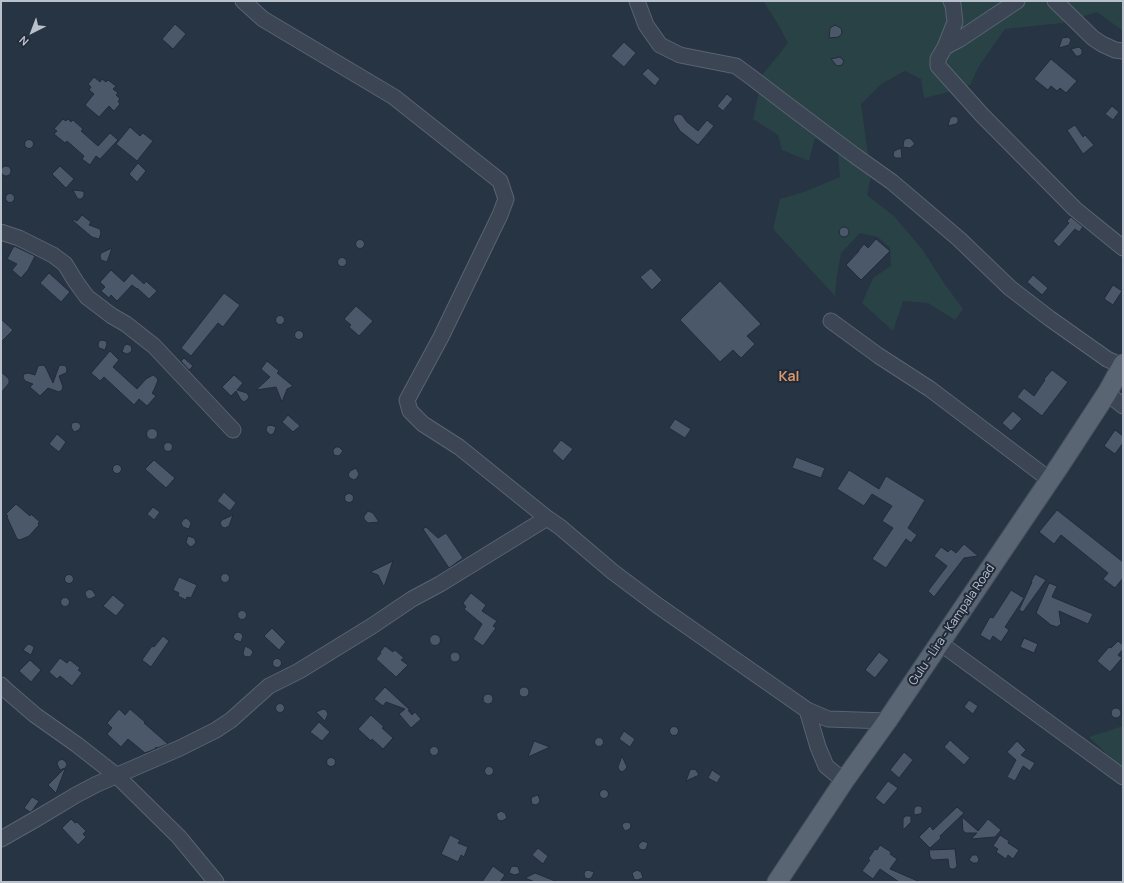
<!DOCTYPE html>
<style>
body{margin:0}
#map{position:relative;width:1124px;height:883px;overflow:hidden;background:#273444;font-family:Manrope,sans-serif}
canvas{display:block}
.frame{position:absolute;inset:0;border:2px solid #b9c1cd;pointer-events:none}
.north{position:absolute;left:12px;top:12px;width:40px;height:40px;-webkit-text-stroke:3px #202a39;paint-order:stroke;rotate:222deg;font-size:11px;font-weight:700;line-height:16px;text-align:center;color:#b9c1cd}
.north::after{content:'';display:block;margin:auto;width:14px;height:18px;background:#b9c1cd;clip-path:polygon(50% 0,100% 100%,50% 72%,0 100%)}
</style>
<div id="map">
<canvas width="1124" height="883"></canvas>
<div class="frame"></div>
<div class="north">N</div>
</div>
<script>
const context = document.querySelector('canvas').getContext('2d');
context.lineJoin = 'round';
function paint(path, color) { context.fillStyle = color; context.fill(path, 'evenodd'); }
const shape = rows => new Path2D(rows.map(r => 'M' + r).join(''));
function trace(path, color, width, dash) { context.strokeStyle = color; context.lineWidth = width; context.lineCap = dash ? 'butt' : 'round'; context.setLineDash(dash || []); context.stroke(path); }
function drawText(font, color, halo, rows, align = 'center') {
  context.font = font + ' Manrope,sans-serif'; context.lineWidth = 4; context.setLineDash([]); context.textBaseline = 'middle'; context.strokeStyle = halo; context.fillStyle = color; for (const [text, x, y, turn = 0] of rows) {
    context.save(); context.translate(x, y); context.rotate((+turn || 0) * Math.PI / 180); context.textAlign = isNaN(turn) ? turn : align; if (halo) context.strokeText(text, 0, 0); context.fillText(text, 0, 0); context.restore();
  }
}
const green = shape([
 [763,1,1123,1,1123,31,1097,12,1062,23,1005,29,979,66,970,85,941,94,924,98,921,79,905,71,881,84,861,104,871,177,867,195,894,216,922,249,944,283,963,309,955,320,928,303,903,301,893,331,862,303,873,278,891,266,890,248,878,237,860,233,841,253,837,276,835,296,773,229,780,199,804,192,840,177,838,154,815,138,809,161,782,150,778,135,753,119,763,74,788,43,778,24],
 [1123,726,1123,768,1117,764,1089,737]
]);
const building = shape([
 [175,24,186,34,173,49,162,39,175,24],
 [835,25,841,28,842,33,839,37,829,38,830,28,835,25],
 [1068,37,1071,40,1069,45,1059,48,1062,38,1068,37],
 [624,42,636,53,624,67,611,56,624,42],
 [1079,47,1082,50,1082,54,1079,56,1076,56,1071,49,1079,47],
 [840,57,844,61,842,65,837,66,831,59,840,57],
 [1051,59,1077,81,1066,93,1060,88,1057,91,1051,86,1048,90,1034,79,1051,59],
 [648,68,660,79,655,86,642,74,648,68],
 [94,77,100,82,102,79,106,82,108,80,116,86,113,89,118,93,116,95,120,99,118,101,120,104,114,111,109,106,99,117,85,105,94,94,89,90,91,87,88,84,94,77],
 [727,94,733,99,723,111,717,106,727,94],
 [1112,106,1119,112,1113,120,1105,114,1112,106],
 [678,114,682,115,687,122,698,131,707,120,714,126,698,145,680,131,673,120,674,116,678,114],
 [954,116,958,118,958,122,956,124,948,126,950,118,954,116],
 [63,119,66,121,68,119,71,122,73,120,83,129,81,131,98,146,110,133,118,140,100,159,96,156,90,165,82,159,84,156,67,141,65,143,54,134,57,131,54,129,63,119],
 [1075,125,1083,137,1085,135,1094,145,1083,154,1067,130,1075,125],
 [130,127,140,136,143,133,153,141,137,161,116,144,130,127],
 [908,138,911,139,915,144,910,148,903,147,904,140,908,138],
 '24.5 144a4.5 4.5 0 1 1 9 0a4.5 4.5 0 1 1-9 0Z',
 [901,148,902,158,895,158,893,155,894,151,901,148],
 [138,163,146,171,137,182,129,174,138,163],
 [60,166,74,179,66,188,52,174,60,166],
 '1 171a5 5 0 1 1 10 0a5 5 0 1 1-10 0Z',
 [73,190,82,191,84,192,84,196,81,199,79,199,77,198,73,190],
 '5.5 198a4.5 4.5 0 1 1 9 0a4.5 4.5 0 1 1-9 0Z',
 [82,215,91,222,89,225,100,229,101,233,99,239,92,237,73,221,73,219,77,221,82,215],
 [1071,217,1083,227,1079,232,1075,229,1059,247,1053,241,1069,223,1067,221,1071,217],
 '839 232a5 5 0 1 1 10 0a5 5 0 1 1-10 0Z',
 [876,239,890,251,861,280,846,265,859,251,859,250,864,244,868,248,876,239],
 '355.5 244a4.5 4.5 0 1 1 9 0a4.5 4.5 0 1 1-9 0Z',
 [14,246,35,256,28,270,21,278,12,270,17,264,7,259,14,246],
 [112,248,107,262,101,260,100,256,101,253,112,248],
 '337.5 262a4.5 4.5 0 1 1 9 0a4.5 4.5 0 1 1-9 0Z',
 [651,268,662,280,652,290,640,277,651,268],
 [111,270,124,282,132,273,144,284,146,281,157,291,149,299,137,288,137,289,132,285,117,301,111,295,109,298,101,291,105,287,100,282,111,270],
 [49,273,70,292,61,302,40,283,49,273],
 [1033,275,1048,288,1042,295,1027,282,1033,275],
 [720,281,761,324,747,336,755,344,741,358,733,350,720,362,680,320,720,281],
 [1113,285,1122,291,1113,305,1104,299,1113,285],
 [224,293,240,305,223,327,218,323,191,356,181,348,224,293],
 [356,306,373,321,359,336,349,327,351,325,344,319,356,306],
 '275.5 320a4.5 4.5 0 1 1 9 0a4.5 4.5 0 1 1-9 0Z',
 [1,319,13,330,1,342,1,319],
 '294.5 335a4.5 4.5 0 1 1 9 0a4.5 4.5 0 1 1-9 0Z',
 [102,340,106,341,107,344,105,350,99,348,98,345,99,341,102,340],
 [127,344,131,346,132,349,131,352,127,354,122,352,124,346,127,344],
 [110,351,119,360,113,367,137,389,146,379,153,375,156,377,158,380,154,390,152,393,156,396,147,406,139,399,134,405,104,377,100,381,91,373,110,351],
 [184,358,193,366,189,370,181,361,184,358],
 [267,361,279,371,277,373,293,386,287,389,282,402,276,387,256,390,270,377,261,369,267,361],
 [42,365,45,366,53,383,59,366,62,365,66,366,67,370,66,373,59,376,63,387,62,390,59,392,48,388,40,396,30,387,33,384,25,381,23,377,24,374,28,373,35,375,38,366,42,365],
 [1052,370,1068,382,1042,416,1017,397,1024,388,1034,396,1045,380,1044,379,1052,370],
 [1,372,8,378,9,380,9,383,1,393,1,372],
 [234,375,243,383,237,390,247,393,249,397,247,400,244,402,241,400,236,391,231,396,222,387,234,375],
 [1013,411,1022,419,1011,431,1002,423,1013,411],
 [288,415,300,426,293,432,282,422,288,415],
 [675,419,691,429,685,438,669,428,675,419],
 [76,422,79,423,81,426,79,430,74,432,71,427,72,423,76,422],
 [271,425,276,427,274,433,271,435,268,433,266,430,267,426,271,425],
 '146.5 434a5.5 5.5 0 1 1 11 0a5.5 5.5 0 1 1-11 0Z',
 [1115,430,1123,436,1123,443,1115,454,1104,446,1115,430],
 [57,434,66,442,59,452,49,444,57,434],
 [561,440,573,449,563,461,552,451,561,440],
 '163.5 447a4.5 4.5 0 1 1 9 0a4.5 4.5 0 1 1-9 0Z',
 [336,447,339,447,343,451,340,455,338,456,334,455,333,452,333,450,336,447],
 [796,457,825,468,821,478,792,468,796,457],
 [154,460,175,478,166,488,145,469,154,460],
 '112.5 469a4.5 4.5 0 1 1 9 0a4.5 4.5 0 1 1-9 0Z',
 [356,468,359,474,357,478,354,480,350,478,348,475,350,471,356,468],
 [849,470,879,489,886,476,925,500,908,528,917,535,911,543,906,539,886,568,872,559,893,528,882,521,892,506,872,494,864,506,837,489,849,470],
 [224,492,236,503,230,511,217,501,224,492],
 '344.5 498a4.5 4.5 0 1 1 9 0a4.5 4.5 0 1 1-9 0Z',
 [16,504,30,516,31,514,40,522,38,523,39,525,29,536,20,540,17,539,7,517,8,516,6,514,16,504],
 [153,507,160,512,154,520,147,514,153,507],
 [1057,510,1123,562,1123,578,1115,588,1103,579,1108,573,1061,535,1054,544,1039,532,1057,510],
 [368,511,373,513,379,522,368,523,364,519,364,516,368,511],
 [233,515,229,526,225,528,222,527,220,523,222,520,233,515],
 [186,518,189,520,191,523,189,529,183,527,181,523,183,520,186,518],
 [426,527,438,538,446,533,463,558,449,568,423,529,426,527],
 [188,536,194,538,196,542,194,545,191,547,188,545,186,542,188,536],
 [964,544,978,556,964,558,934,597,928,591,947,566,934,556,941,547,948,552,951,549,956,553,964,544],
 [393,561,384,587,378,575,370,572,393,561],
 '220.5 578a4.5 4.5 0 1 1 9 0a4.5 4.5 0 1 1-9 0Z',
 [1035,574,1046,580,1023,612,1019,610,1032,582,1031,582,1035,574],
 '64.5 579a4.5 4.5 0 1 1 9 0a4.5 4.5 0 1 1-9 0Z',
 [179,577,197,585,191,598,187,597,186,600,178,596,179,593,173,590,179,577],
 [1049,583,1057,586,1052,597,1093,614,1088,624,1059,611,1061,624,1057,627,1051,625,1036,613,1049,583],
 [90,589,93,591,96,596,90,599,87,598,85,594,86,591,90,589],
 [1011,590,1024,598,1005,627,1009,630,1001,642,993,636,990,641,980,635,990,617,993,618,1011,590],
 [471,593,486,605,482,611,497,621,493,626,496,628,483,646,473,639,482,624,464,609,466,607,463,603,471,593],
 [113,595,125,605,116,616,103,606,113,595],
 '60.5 602a4.5 4.5 0 1 1 9 0a4.5 4.5 0 1 1-9 0Z',
 '237.5 615a4.5 4.5 0 1 1 9 0a4.5 4.5 0 1 1-9 0Z',
 [272,628,286,642,279,650,264,636,272,628],
 [238,632,241,633,243,636,241,642,235,640,233,637,235,633,238,632],
 '429.5 640a5.5 5.5 0 1 1 11 0a5.5 5.5 0 1 1-11 0Z',
 [163,636,169,641,151,667,142,660,152,646,154,647,163,636],
 [1024,638,1038,644,1034,653,1020,647,1024,638],
 [1118,641,1123,645,1123,649,1118,655,1122,658,1110,672,1097,661,1109,647,1111,648,1118,641],
 [29,644,33,646,34,648,31,655,23,650,27,645,29,644],
 [245,646,251,649,253,652,251,656,248,657,244,656,243,653,245,646],
 [385,646,393,652,395,650,404,658,401,660,408,665,396,677,376,659,381,653,380,652,385,646],
 [879,652,889,660,875,678,865,670,879,652],
 '450 657a5 5 0 1 1 10 0a5 5 0 1 1-10 0Z',
 [60,658,67,663,70,660,80,668,78,670,82,673,72,686,60,676,57,679,49,672,60,658],
 '272.5 663a4.5 4.5 0 1 1 9 0a4.5 4.5 0 1 1-9 0Z',
 [30,660,41,670,31,682,19,671,30,660],
 [385,687,411,711,408,710,412,715,415,712,421,719,411,728,399,714,405,709,386,702,383,706,374,699,385,687],
 '519 692a5 5 0 1 1 10 0a5 5 0 1 1-10 0Z',
 '483 699a5 5 0 1 1 10 0a5 5 0 1 1-10 0Z',
 [969,700,978,706,973,714,964,707,969,700],
 '275.5 708a4.5 4.5 0 1 1 9 0a4.5 4.5 0 1 1-9 0Z',
 '1111 713a5 5 0 1 1 10 0a5 5 0 1 1-10 0Z',
 [119,709,125,715,130,709,145,722,144,723,168,744,157,748,156,747,155,749,145,753,128,739,121,747,107,734,112,728,107,723,119,709],
 [323,709,326,710,328,714,325,721,316,712,323,709],
 [371,715,384,727,382,728,393,738,383,749,372,739,371,741,358,729,371,715],
 [319,722,330,732,322,741,310,732,319,722],
 '669.5 731a4.5 4.5 0 1 1 9 0a4.5 4.5 0 1 1-9 0Z',
 [624,731,635,739,630,747,619,739,624,731],
 '594.5 742a4.5 4.5 0 1 1 9 0a4.5 4.5 0 1 1-9 0Z',
 [950,740,970,758,964,765,944,747,950,740],
 [534,741,550,747,528,757,534,741],
 [1017,741,1026,750,1021,755,1035,763,1030,771,1023,766,1015,781,1007,777,1016,760,1007,752,1017,741],
 '429.5 751a4.5 4.5 0 1 1 9 0a4.5 4.5 0 1 1-9 0Z',
 [904,752,913,760,899,778,890,770,904,752],
 [622,756,627,767,625,770,622,772,619,770,618,767,622,756],
 '326.5 762a4.5 4.5 0 1 1 9 0a4.5 4.5 0 1 1-9 0Z',
 [62,759,65,761,67,764,56,793,48,785,65,768,60,770,57,764,58,761,62,759],
 '484.5 771a4.5 4.5 0 1 1 9 0a4.5 4.5 0 1 1-9 0Z',
 [693,769,696,770,699,775,686,781,690,770,693,769],
 [712,770,721,776,717,783,708,778,712,770],
 [888,781,898,788,884,805,875,798,888,781],
 '599.5 794a4.5 4.5 0 1 1 9 0a4.5 4.5 0 1 1-9 0Z',
 [538,795,540,800,539,803,536,805,532,804,531,800,532,797,538,795],
 [32,797,39,801,32,811,30,812,24,808,32,797],
 [916,806,920,806,922,808,922,812,920,814,914,815,914,809,916,806],
 [957,807,964,813,940,836,941,838,930,848,919,837,930,826,933,830,957,807],
 [501,811,505,813,507,818,502,821,498,820,496,814,501,811],
 [905,816,911,816,911,822,903,830,903,819,905,816],
 [962,817,978,831,988,819,1001,830,995,837,971,839,977,833,966,833,963,831,962,817],
 [71,819,75,823,77,822,86,831,83,834,86,837,78,845,62,828,71,819],
 [627,822,630,823,631,826,630,829,625,831,622,826,623,823,627,822],
 [450,835,460,840,458,843,468,847,464,857,461,855,458,862,441,854,450,835],
 [1000,835,1009,841,1008,843,1019,850,1013,859,1008,855,1006,859,996,852,998,849,993,846,1000,835],
 [643,841,648,843,646,849,643,850,640,849,638,846,640,843,643,841],
 [880,845,891,852,890,854,897,859,890,869,920,882,899,882,880,869,873,879,862,871,870,860,868,859,875,849,877,850,880,845],
 [538,848,548,856,543,864,532,855,538,848],
 [955,849,957,866,954,869,951,869,949,867,948,859,933,860,930,857,929,850,955,849],
 [972,855,976,855,978,857,979,860,977,863,973,863,969,860,972,855],
 [493,866,505,875,500,882,482,882,493,866],
 [514,866,518,867,520,873,515,875,509,873,511,867,514,866],
 [588,870,594,872,592,877,589,879,585,878,584,874,585,871,588,870],
 [637,870,641,872,643,878,637,880,634,879,632,873,637,870],
 [535,873,555,881,555,882,535,882,525,878,535,873]
]);
const minor = shape([
 [243,1,263,19,394,97,500,181,506,199,500,215,441,337,407,400,410,411,423,424,459,447,547,518,560,527,613,572,657,605,807,710,828,719,887,721],
 [637,1,646,25,660,45,680,55,736,66,751,77,785,103,854,155,892,182,959,239,1010,288,1049,318,1107,359,1122,366],
 [951,1,953,5,955,22,945,47,938,59,938,66,982,115,1075,209,1123,248],
 [1055,1,1093,38,1102,44,1115,50,1123,51],
 [945,47,960,39,1017,1],
 [1,232,19,238,53,255,65,264,76,282,87,297,112,316,126,324,154,346,233,430],
 [831,321,879,356,930,389,1050,480],
 [1107,393,1123,406],
 [940,643,1123,777],
 [1,685,6,690,35,715,76,744,117,776,179,837,216,882],
 [807,710,818,747,826,766,844,781],
 [1,839,36,819,76,795,97,784,180,748,216,730,231,720,269,686,299,671,372,626,412,599,440,584,547,518]
]);
const major = shape([
 [777,882,844,781,887,721,1060,465,1107,393,1123,364]
]);
const streetNames = [
 ["Gulu - Lira - Kampala Road",952,625,-56]
];
const quarterNames = [
 ["Kal",789,377]
];
paint(green, '#294245');
paint(building, '#4b586a');
trace(building, '#222c3b', 1);
trace(minor, '#5a6371', 17);
trace(major, '#485160', 21);
trace(minor, '#3b4553', 15);
trace(major, '#596573', 19);
drawText('12px', '#b9c1cd', '#202a39', streetNames);
drawText('bold 14px', '#d89869', '#202a39', quarterNames);
</script>
